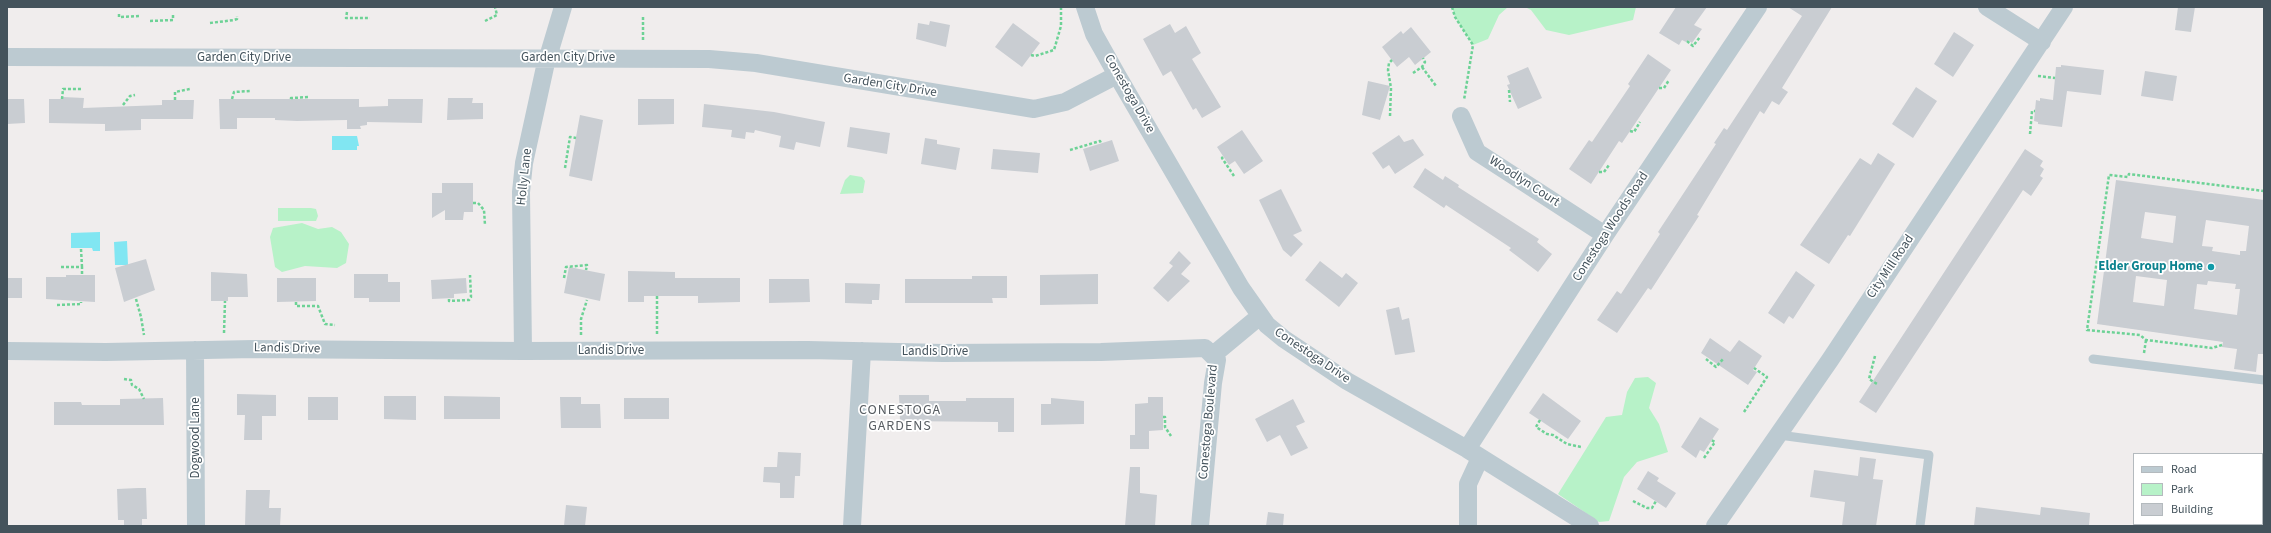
<!DOCTYPE html>
<style>
body{margin:0}
#map{position:relative;width:2271px;height:533px;overflow:hidden;background:#f0eded;font-family:"Source Sans 3",sans-serif}
canvas{display:block}
.frame{position:absolute;inset:0;border:8px solid #44535c;pointer-events:none}
.legend{position:absolute;left:2133px;top:453px;width:130px;height:72px;box-sizing:border-box;background:#fff;border:1px solid #b4babe;margin:0;padding:5px 7px;list-style:none;font-size:12px;color:#44535c}
.legend li{display:flex;align-items:center;gap:8px;height:20px}
.legend b{width:20px;border:1px solid #b4babe}
</style>
<div id="map">
<canvas width="2271" height="533"></canvas>
<div class="frame"></div>
<ul class="legend">
<li><b style="height:5px;background:#bccad1"></b>Road</li>
<li><b style="height:11px;background:#b7f2c8"></b>Park</li>
<li><b style="height:11px;background:#c9cdd2"></b>Building</li>
</ul>
</div>
<script>
const context = document.querySelector('canvas').getContext('2d');
context.lineJoin = 'round';
function paint(path, color) { context.fillStyle = color; context.fill(path, 'evenodd'); }
const shape = rows => new Path2D(rows.map(r => 'M' + r).join(''));
function trace(path, color, width, dash) { context.strokeStyle = color; context.lineWidth = width; context.lineCap = dash ? 'butt' : 'round'; context.setLineDash(dash || []); context.stroke(path); }
function drawText(font, color, halo, rows, align = 'center') {
  context.font = font + ' "Source Sans 3",sans-serif'; context.lineWidth = 3.5; context.setLineDash([]); context.textBaseline = 'middle'; context.strokeStyle = halo; context.fillStyle = color; for (const [text, x, y, turn = 0] of rows) {
    context.save(); context.translate(x, y); context.rotate((+turn || 0) * Math.PI / 180); context.textAlign = isNaN(turn) ? turn : align; if (halo) context.strokeText(text, 0, 0); context.fillText(text, 0, 0); context.restore();
  }
}
const green = shape([
 [1452,7,1508,7,1499,15,1488,39,1473,45,1455,17],
 [1525,7,1636,7,1633,20,1569,35,1546,30,1531,10],
 [850,175,862,177,865,181,863,193,840,194,845,180],
 [278,208,311,208,316,209,318,216,316,221,278,221],
 [302,223,318,229,332,227,341,232,349,244,346,263,337,268,305,266,282,272,275,267,270,237,273,228],
 [1648,377,1656,383,1649,408,1659,424,1668,452,1637,462,1624,477,1609,521,1599,522,1558,494,1606,417,1622,415,1627,392,1635,378]
]);
const water = shape([
 [332,136,357,136,359,146,357,146,357,150,332,150],
 [100,232,100,251,93,251,92,248,71,248,71,233],
 [127,241,128,265,115,265,114,242]
]);
const building = shape([
 [1676,7,1707,7,1694,25,1702,29,1692,43,1688,40,1686,42,1682,40,1679,45,1659,33],
 [1788,7,1832,7,1782,88,1788,92,1779,105,1772,101,1764,114,1760,111,1697,215,1699,216,1651,290,1648,288,1617,333,1597,320,1617,291,1621,294,1660,234,1658,232,1716,144,1714,143,1724,128,1727,130,1802,16],
 [2178,7,2195,7,2191,32,2175,30],
 [930,21,950,25,946,47,916,39,918,23,929,25],
 [1013,23,1040,43,1022,67,995,47],
 [1170,24,1175,33,1186,26,1201,53,1192,59,1221,107,1202,118,1196,108,1193,110,1171,71,1163,76,1143,39],
 [1411,27,1431,52,1415,65,1409,57,1397,67,1382,47,1401,31,1403,34],
 [1954,32,1974,45,1953,77,1934,64],
 [1648,54,1671,70,1622,143,1619,141,1591,184,1569,169,1589,140,1592,142,1630,86,1628,84],
 [2061,65,2104,70,2101,95,2067,91,2062,127,2038,124,2038,122,2034,121,2036,100,2040,101,2040,98,2053,100,2056,67,2061,67],
 [1528,67,1542,98,1518,109,1507,85,1510,84,1507,76],
 [2145,71,2177,76,2173,101,2141,96],
 [1368,81,1390,86,1380,120,1362,115],
 [1916,87,1937,101,1913,138,1892,124],
 [63,97,84,98,83,108,162,105,162,100,194,100,193,119,141,119,141,130,105,131,105,124,49,123,49,99,63,99],
 [448,98,473,98,472,103,483,103,483,119,447,120],
 [7,99,24,99,25,123,7,124],
 [219,99,359,99,359,107,388,106,388,99,423,99,422,123,367,122,367,125,360,126,361,129,347,129,347,120,297,121,275,120,275,118,237,118,237,129,220,129],
 [638,99,674,99,674,124,638,125],
 [704,104,774,112,825,122,820,147,796,142,794,150,779,147,781,136,755,130,754,133,746,132,745,139,731,137,732,130,702,127],
 [580,115,603,120,592,181,569,176],
 [850,127,890,133,887,154,847,147],
 [1242,130,1263,161,1244,174,1235,161,1229,165,1217,147],
 [1399,135,1404,142,1413,139,1424,155,1395,174,1389,165,1383,169,1372,153],
 [925,138,937,140,937,144,960,148,956,170,921,164],
 [1112,140,1119,161,1090,171,1083,149],
 [993,149,1040,153,1038,173,991,169],
 [2025,149,2043,161,2040,166,2044,169,2040,176,2043,178,2031,196,2023,190,1876,413,1859,402],
 [1878,153,1895,164,1850,236,1848,235,1829,264,1800,245,1860,158,1871,165],
 [1425,168,1443,180,1445,176,1459,185,1458,187,1539,239,1537,242,1552,254,1538,272,1509,250,1511,248,1446,205,1444,208,1413,187],
 [2116,180,2264,200,2264,354,2258,354,2256,372,2234,369,2237,349,2222,347,2223,342,2097,324],
 [2145,212,2176,216,2173,243,2141,238],
 [2206,220,2249,226,2246,251,2240,251,2240,255,2212,251,2213,247,2202,246],
 [2136,276,2167,280,2164,306,2133,302],
 [2208,281,2236,284,2235,289,2240,289,2237,315,2194,309,2197,284,2207,285],
 [442,183,473,183,473,212,464,212,463,220,445,220,445,210,432,218,432,193,442,193],
 [1281,189,1302,231,1293,235,1303,244,1291,257,1283,250,1259,200],
 [1179,251,1191,263,1181,274,1190,281,1168,302,1153,288,1173,266,1169,263],
 [146,259,155,290,124,302,115,268],
 [1320,261,1342,278,1346,273,1358,283,1339,307,1305,280],
 [569,267,605,274,600,301,564,293],
 [628,271,675,272,675,278,740,278,740,302,698,303,698,296,644,296,644,302,628,302],
 [1796,271,1815,285,1793,319,1789,316,1784,324,1768,313],
 [211,272,247,274,248,297,228,297,228,301,211,301],
 [354,274,388,274,388,282,400,282,400,302,369,302,369,298,354,298],
 [1098,274,1098,304,1040,305,1040,275],
 [66,275,95,275,95,302,46,299,46,277,66,277],
 [972,276,1007,276,1007,298,992,298,993,303,905,303,905,279,972,279],
 [7,278,22,278,22,298,7,298],
 [277,278,316,278,316,301,277,302],
 [466,278,467,293,454,294,454,298,432,299,431,280],
 [769,279,809,279,810,302,769,303],
 [845,283,880,284,879,300,872,300,872,304,845,303],
 [1399,307,1402,320,1409,318,1415,352,1395,355,1386,310],
 [1710,338,1730,352,1739,340,1762,356,1753,370,1757,372,1748,385,1701,353],
 [1543,393,1581,421,1568,439,1529,413],
 [237,394,276,395,276,416,262,416,262,440,244,440,245,415,237,415],
 [899,395,929,395,929,401,966,401,966,398,1014,398,1014,432,998,432,998,422,900,421],
 [384,396,416,396,416,420,384,419],
 [444,396,500,397,500,419,444,419],
 [308,397,338,397,338,420,308,420],
 [560,397,581,397,581,404,600,404,601,428,561,428],
 [1148,397,1163,397,1163,430,1149,431,1149,449,1130,449,1130,435,1135,435,1135,404,1148,403],
 [163,398,164,425,54,425,54,402,81,402,82,405,120,405,120,399],
 [624,398,669,398,669,419,624,419],
 [1051,398,1084,401,1084,424,1041,425,1041,404,1051,404],
 [1293,399,1305,422,1296,426,1308,448,1291,456,1280,435,1267,442,1255,419],
 [1700,417,1719,429,1704,452,1700,450,1696,458,1681,447],
 [778,452,801,453,800,476,795,476,794,498,780,498,780,483,763,482,764,467,777,467],
 [1860,457,1876,459,1873,479,1883,480,1876,526,1842,526,1845,502,1810,497,1814,470,1858,476],
 [1130,467,1140,467,1140,493,1157,495,1155,526,1125,526],
 [1648,471,1659,478,1657,481,1676,493,1666,508,1637,489],
 [138,488,146,488,147,519,142,519,142,526,124,526,124,520,118,520,117,489],
 [246,490,270,490,269,508,281,508,280,526,245,526],
 [566,505,587,507,585,526,564,526],
 [1976,507,2040,515,2041,507,2090,513,2089,526,1974,526],
 [1268,512,1284,514,1283,526,1266,526]
]);
const path = shape([
 [1452,7,1455,17,1473,45,1464,100],
 [609,8,609,7],
 [347,12,346,18,370,18],
 [119,14,119,17,139,16],
 [643,17,643,41],
 [150,21,173,20,173,14],
 [485,21,497,15,495,7],
 [210,23,234,20,237,19,237,16],
 [1687,41,1693,46,1700,37],
 [1031,55,1035,56,1054,50,1061,26,1061,8],
 [1422,67,1436,86],
 [1413,73,1422,67,1425,62,1423,58],
 [2038,76,2055,78],
 [1659,88,1664,88,1669,80],
 [1509,90,1510,102],
 [62,99,63,89,81,89],
 [232,99,234,92,250,91],
 [291,99,291,98,310,97],
 [175,100,175,92,190,89],
 [123,105,130,96,135,95],
 [1390,116,1391,88,1388,70,1389,63,1392,60],
 [1630,131,1634,132,1640,122],
 [2030,134,2032,111,2035,111],
 [1070,150,1100,141,1101,143],
 [1223,157,1222,158,1234,176],
 [565,168,570,137,576,138],
 [1599,172,1604,172,1609,165],
 [473,203,478,203,484,210,485,225],
 [81,249,82,267],
 [61,267,82,267,82,275],
 [564,278,566,267,587,265,586,270],
 [657,296,657,334],
 [136,299,141,317,144,335],
 [449,299,449,301,469,300,471,297,470,275],
 [296,302,296,306,318,306,325,324,335,325],
 [57,305,81,304,81,302],
 [224,333,225,301],
 [581,335,581,319,587,300],
 [2222,345,2212,348,2146,340,2140,335,2087,330,2109,175,2128,177,2129,174,2264,191],
 [2144,353,2146,340],
 [1875,356,1869,379,1877,384],
 [1706,359,1716,367,1723,359],
 [124,379,131,380,132,385,139,389,144,399],
 [1744,412,1767,377,1754,368],
 [1163,417,1165,417,1165,427,1171,436],
 [1540,420,1536,427,1547,434,1553,435,1567,444,1581,447],
 [1704,458,1715,442,1711,440],
 [1633,501,1647,508,1652,508,1656,501]
]);
const service = shape([
 [2093,359,2264,380],
 [1779,435,1929,455,1920,526]
]);
const minor = shape([
 [1085,7,1094,34,1117,75,1241,288,1267,325,1284,339,1347,381,1467,449,1590,526],
 [1987,7,2042,42],
 [7,57,709,59,756,63,1034,109,1065,102,1117,75],
 [1461,116,1477,152,1605,235],
 [195,350,196,526],
 [7,351,106,352,254,349,523,351,808,350,943,353,1101,352,1205,348,1217,360,1213,383,1200,526],
 [523,351,521,192,524,163,545,67,563,7],
 [1213,355,1260,316],
 [1467,449,1605,235,1758,7],
 [852,526,862,351],
 [1468,526,1468,484,1480,458],
 [1715,526,1830,360,2064,7]
]);
const markers = [
 [2211,267,4,"#0f9aa8"]
];
const streetNames = [
 ["Garden City Drive",244,58],
 ["Garden City Drive",568,58],
 ["Garden City Drive",890,86,9],
 ["Conestoga Drive",1129,94,60],
 ["Holly Lane",525,177,-84],
 ["Woodlyn Court",1524,182,33],
 ["Conestoga Woods Road",1611,227,-57],
 ["City Mill Road",1891,267,-56],
 ["Landis Drive",287,349,1],
 ["Landis Drive",611,351],
 ["Landis Drive",935,352],
 ["Conestoga Drive",1312,356,34],
 ["Conestoga Boulevard",1209,422,-85],
 ["Dogwood Lane",196,438,-90]
];
const cultureNames = [
 ["Elder Group Home",2203,267]
];
const neighbourhoodNames = [
 ["CONESTOGA",900,411],
 ["GARDENS",900,427]
];
paint(green, '#b7f2c8');
paint(water, '#81e6f2');
paint(building, '#c9cdd2');
trace(path, '#6dd296', 2.5, [3, 2]);
trace(service, '#bccad1', 9);
trace(minor, '#bccad1', 18);
for (const [x, y, r, color] of markers) { const dot = new Path2D(); dot.arc(x, y, r, 0, 2 * Math.PI); context.fillStyle = color; context.fill(dot); trace(dot, '#fff', 1.5); }
drawText('13px', '#44535c', '#fff', streetNames);
drawText('bold 13px', '#0d838f', '#fff', cultureNames, 'right');
context.letterSpacing = '1px';
drawText('14px', '#595e63', '#fff', neighbourhoodNames);
context.letterSpacing = '0px';
</script>
